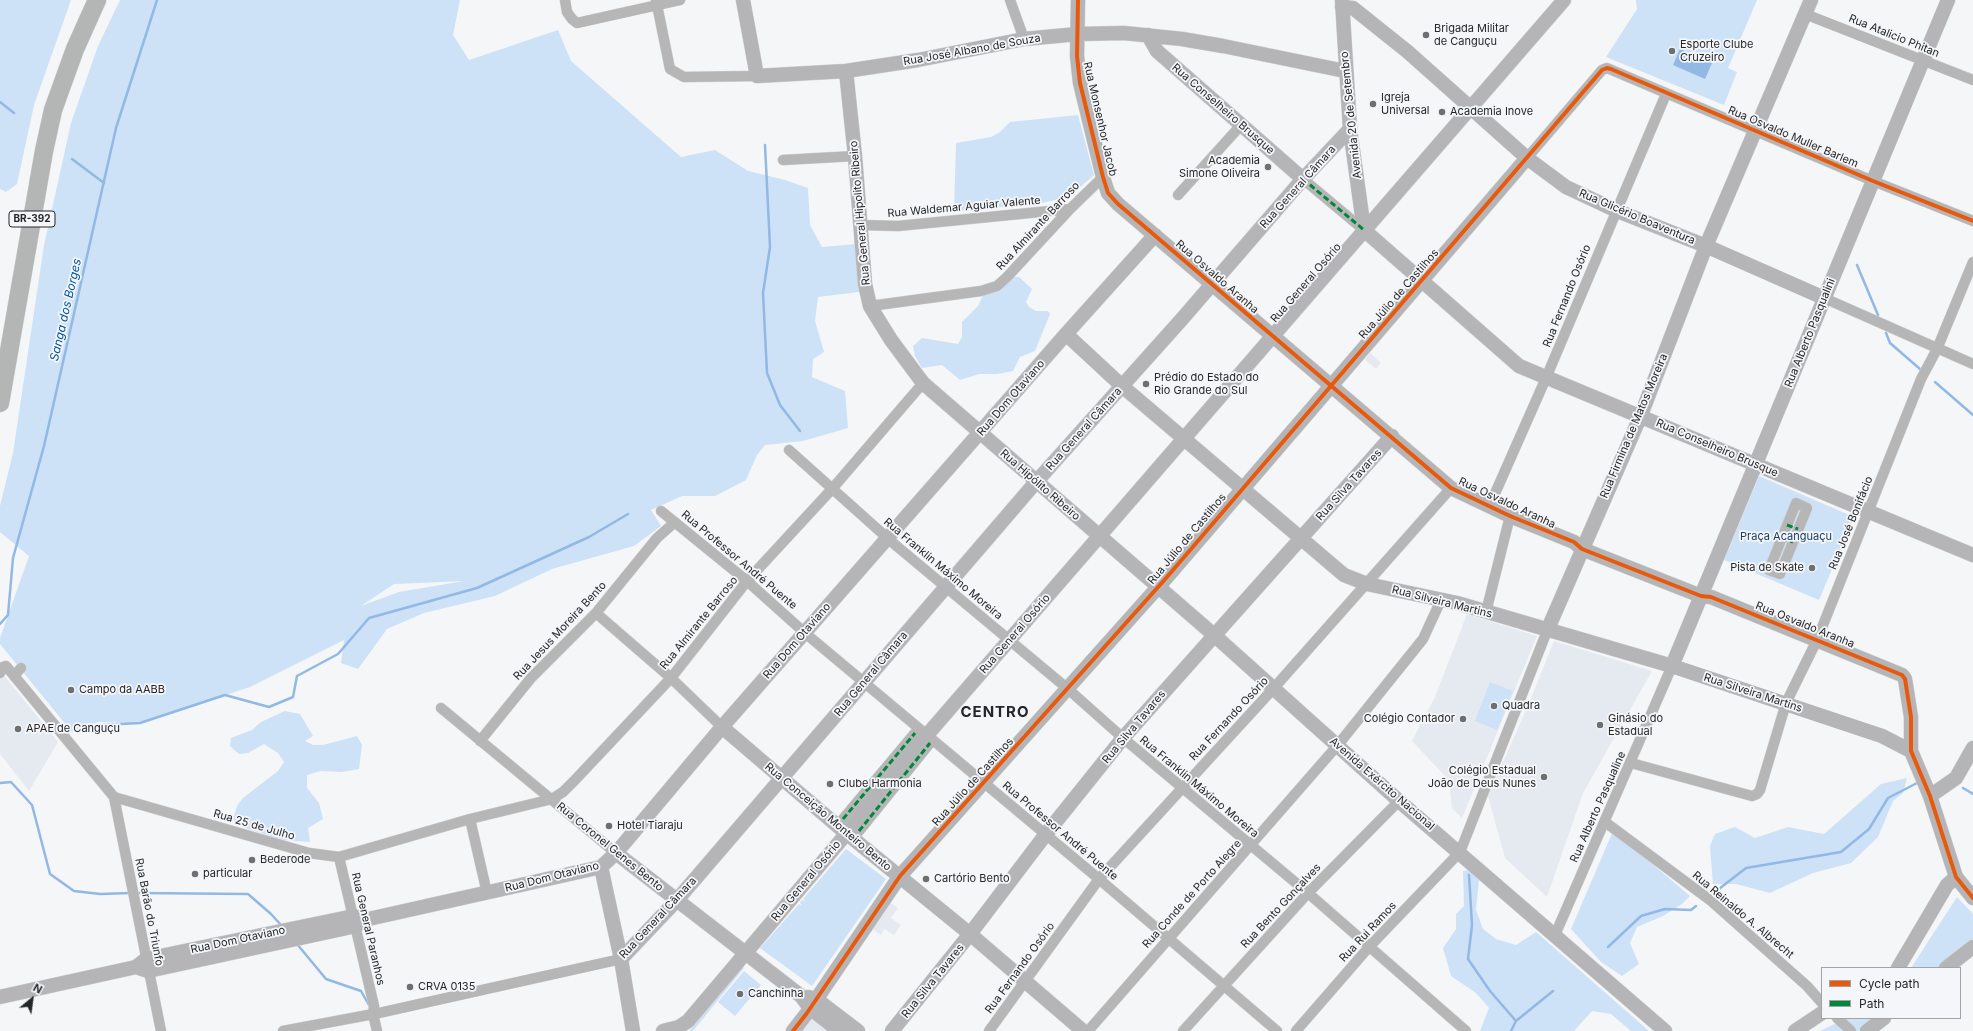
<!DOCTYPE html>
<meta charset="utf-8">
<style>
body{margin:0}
#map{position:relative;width:1973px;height:1031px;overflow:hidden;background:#f5f6f8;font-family:Inter,sans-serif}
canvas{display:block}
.legend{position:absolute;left:1821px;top:967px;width:140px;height:52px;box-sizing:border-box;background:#f4f6f9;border:1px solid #a1a3a5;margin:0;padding:5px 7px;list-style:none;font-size:12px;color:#252627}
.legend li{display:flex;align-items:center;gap:8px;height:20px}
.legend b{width:20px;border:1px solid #a1a3a5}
.north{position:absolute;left:12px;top:979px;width:40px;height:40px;-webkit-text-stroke:3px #f4f6f9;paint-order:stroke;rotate:29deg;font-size:11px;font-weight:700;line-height:16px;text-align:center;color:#252627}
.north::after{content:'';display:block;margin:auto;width:14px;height:18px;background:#252627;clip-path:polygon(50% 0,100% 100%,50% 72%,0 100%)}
</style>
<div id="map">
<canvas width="1973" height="1031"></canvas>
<ul class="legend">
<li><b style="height:5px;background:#e8590c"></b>Cycle path</li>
<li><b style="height:5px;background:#00873e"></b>Path</li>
</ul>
<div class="north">N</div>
</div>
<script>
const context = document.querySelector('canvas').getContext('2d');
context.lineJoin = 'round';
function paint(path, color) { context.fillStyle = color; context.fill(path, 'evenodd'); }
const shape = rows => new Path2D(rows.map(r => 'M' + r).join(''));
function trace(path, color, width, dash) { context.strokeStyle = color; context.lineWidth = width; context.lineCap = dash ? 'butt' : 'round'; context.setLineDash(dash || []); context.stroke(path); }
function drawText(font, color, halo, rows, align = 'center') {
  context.font = font + ' Inter,sans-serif'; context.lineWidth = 3.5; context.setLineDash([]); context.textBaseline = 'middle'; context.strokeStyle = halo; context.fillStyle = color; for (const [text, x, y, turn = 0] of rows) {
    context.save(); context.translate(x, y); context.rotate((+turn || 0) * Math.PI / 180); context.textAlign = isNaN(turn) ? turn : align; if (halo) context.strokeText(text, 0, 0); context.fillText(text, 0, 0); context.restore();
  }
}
const built = shape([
 [1370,353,1381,363,1376,369,1365,360],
 [1467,614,1537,636,1462,818,1452,808,1449,780,1412,741,1435,697],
 [1554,641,1652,671,1583,793,1547,897,1505,858,1488,796,1530,701],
 [2,673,58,742,29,791,0,754,0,677],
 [888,901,898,908,891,918,901,925,894,935,884,929,881,935,870,928],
 [811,1016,830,1031,797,1031]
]);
const green = shape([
 [0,0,71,0,34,105,17,184,6,192,0,189],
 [120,0,460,0,453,35,469,60,558,30,571,61,681,157,715,150,748,171,785,180,808,188,810,225,822,247,857,244,859,292,818,297,815,321,824,352,813,359,812,377,845,391,848,428,803,441,765,445,757,455,746,480,715,496,682,496,651,510,661,526,634,546,552,569,495,596,424,613,387,629,358,669,341,663,344,640,250,687,140,723,98,722,72,732,0,644,0,638,29,556,0,532,0,506,13,453,44,245,71,123,98,46],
 [464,581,399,592,361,606,394,584],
 [1636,0,1757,0,1728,68,1737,72,1724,105,1606,57,1637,9],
 [1078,115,1094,175,1069,197,1037,204,954,211,956,143,991,137,1000,132,1010,122],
 [1010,277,1019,277,1032,289,1026,302,1029,307,1036,311,1048,311,1050,314,1035,351,1020,357,1013,371,997,374,979,374,960,380,942,365,922,368,915,356,913,346,922,338,958,344,962,337,962,322,978,306,984,293],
 [1759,476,1854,517,1819,600,1724,560],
 [1490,682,1513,691,1497,730,1475,721],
 [285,711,300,714,313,736,305,741,313,745,323,745,357,736,362,745,359,769,342,772,320,771,307,775,307,788,319,803,323,819,308,828,310,842,284,840,248,829,233,820,237,806,243,798,278,771,284,762,278,753,264,744,248,753,239,754,230,746,231,738,252,730,261,722],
 [1907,778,1903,793,1893,801,1878,837,1851,863,1813,873,1770,893,1736,884,1713,884,1710,846,1715,834,1735,827,1755,838,1788,827,1824,834,1881,784],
 [1613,831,1690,896,1682,904,1663,916,1637,927,1630,943,1639,964,1622,976,1601,962,1571,929],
 [846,849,886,879,812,986,760,948,799,904,802,906,800,903,802,900,806,902,803,899],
 [1469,870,1479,880,1476,910,1483,929,1496,939,1516,945,1536,932,1649,1031,1631,1031,1611,1014,1592,1011,1574,1031,1480,1031,1489,1008,1476,993,1451,976,1443,948,1456,929,1456,914,1464,906,1463,871],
 [1957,897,1973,914,1973,939,1939,968,1911,968],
 [742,966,744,968,693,1031,689,1031],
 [744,971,761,985,735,1016,718,1002],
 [1847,1018,1879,1018,1864,1031,1820,1031]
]);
const water = shape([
 [1680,49,1712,63,1705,79,1673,65]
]);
const stream = shape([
 [0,102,14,113],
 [765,145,770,247,763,293,767,373,780,405,800,431],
 [72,159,104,183],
 [1857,265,1878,315],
 [1886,333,1890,343,1920,369],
 [1935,382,1973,415],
 [0,624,8,615,13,558,44,446,116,128,157,0],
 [83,731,100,725,140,723,225,695,269,707,293,697,297,676,338,654,369,618,477,588,589,537,628,514],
 [0,783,11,782,32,805,50,874,74,891,100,894,131,893],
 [1963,788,1973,794],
 [1469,875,1472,925,1468,959,1490,991,1516,1021],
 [1715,892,1746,868,1841,852,1869,829,1888,798,1919,782],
 [136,893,248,894,271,914,282,926],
 [297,944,326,979,361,991,369,1005],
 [1608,947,1641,916,1665,909,1691,910,1696,906],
 [1511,1031,1516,1021,1553,991]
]);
const street = shape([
 [565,0,567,12,572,19,577,23,680,0],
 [656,0,670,69,684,77,757,76],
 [1010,0,1024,39],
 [1805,14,1973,80],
 [1527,158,1602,70,1607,68,1873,181,1973,221],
 [783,160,855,156],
 [1303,179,1364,230],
 [1178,195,1242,124],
 [861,225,898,226,1070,209],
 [1824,298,1973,364],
 [870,306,981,291,997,286,1007,277,1070,209,1103,177],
 [789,450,893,543,1068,689,1123,738,1308,893,1466,1031],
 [1796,503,1807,508,1780,574,1769,570,1796,503],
 [1489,507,1546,378,1666,94],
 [661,511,747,581,805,633,1099,879,1277,1031],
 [1486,612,1510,516],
 [596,613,671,678,722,727],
 [0,673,3,667,6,666,114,797,309,853,339,857,470,819,552,799,563,792,575,780,671,678,747,581,832,489,923,383],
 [14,676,21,668],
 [441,708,616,853],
 [480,741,531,678,596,613,657,538,675,522],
 [1631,763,1752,796,1757,794,1760,790,1786,703,1817,640,1921,379,1937,349,1973,262],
 [114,797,161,1031],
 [470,819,487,893],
 [843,819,915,733],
 [1605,822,1710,900,1807,986,1822,1003],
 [859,831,930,743],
 [339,857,374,1006,373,1014,377,1031],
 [1555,935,1672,666],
 [1837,1018,1851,1031],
 [283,1031,379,1013,621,959],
 [989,1031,1099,879,1273,689,1451,488],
 [1088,1031,1337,746,1423,639,1441,600],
 [1183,1031,1308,893,1399,801],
 [1296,1031,1369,947,1460,852,1547,631]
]);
const secondary = shape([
 [743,0,757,76,846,71,918,60,1024,39,1078,34,1124,33,1182,39,1223,46,1345,71],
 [1078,0,1077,56,1080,83,1103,177,1108,193,1118,204,1451,488,1510,516,1574,542,1582,549,1701,596,1711,597,1902,675,1905,679,1911,717,1911,751,1930,796,1956,877,1973,898],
 [1342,0,1350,129,1364,230],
 [1342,7,1353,8,1408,52,1527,158,1566,187,1615,210,1706,246,1824,298],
 [1148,35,1157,51,1303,179],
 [846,71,855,156,865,284,870,306,891,340,923,383,1214,635,1399,801,1665,1031],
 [1364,230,1519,366,1973,555],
 [1066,334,1122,386,1344,575,1367,584,1457,603,1672,666,1882,736,1911,751],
 [1547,631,1641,415,1706,246,1811,0],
 [1672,666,1948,0],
 [722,727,840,828,970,934,1083,1031],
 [1930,796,1956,778,1973,748],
 [616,853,801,996,810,1008,839,1031],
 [601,867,621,959,633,1031],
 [621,959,677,900,1036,482,1182,319,1303,179,1350,129],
 [136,967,148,971,356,926,364,920,601,867,616,853,722,727,1066,334,1155,235],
 [1898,968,1947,885,1956,877],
 [1946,968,1973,947],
 [0,997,136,967,146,959,354,916,364,920],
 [808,997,816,999,858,1031],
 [663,1031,679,1027,688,1021,847,833,927,735,1564,0],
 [793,1031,807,1013,900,876,1167,577,1527,158],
 [892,1031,970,934,1046,834,1123,738,1392,436],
 [1795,1031,1822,1013],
 [1867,1031,1884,1018]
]);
const highway = shape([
 [0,403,44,151,53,110,75,49,97,0]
]);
const quiet = shape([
 [1303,179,1364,230],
 [1787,525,1798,529],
 [1782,538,1793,542],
 [843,819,915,733],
 [859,831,930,743]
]);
const cycleway = shape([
 [1078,0,1077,56,1080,83,1103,177,1108,193,1118,204,1451,488,1510,516,1574,542,1582,549,1701,596,1711,597,1902,675,1905,679,1911,717,1911,751,1930,796,1956,877,1973,898],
 [793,1031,807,1013,900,876,1167,577,1602,70,1607,68,1611,69,1873,181,1973,221]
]);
const markers = [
 [1426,35,4,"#6e6f70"],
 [1672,51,4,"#6e6f70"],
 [1373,104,4,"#6e6f70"],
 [1442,112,4,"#6e6f70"],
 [1268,167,4,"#6e6f70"],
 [1146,384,4,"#6e6f70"],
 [1812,568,4,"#6e6f70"],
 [71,690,4,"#6e6f70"],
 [1494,706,4,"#6e6f70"],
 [1463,719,4,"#6e6f70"],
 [1600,725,4,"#6e6f70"],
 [18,729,4,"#6e6f70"],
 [1544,777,4,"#6e6f70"],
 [830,784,4,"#6e6f70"],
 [609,826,4,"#6e6f70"],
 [252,860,4,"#6e6f70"],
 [195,874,4,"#6e6f70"],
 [926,879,4,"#6e6f70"],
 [410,987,4,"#6e6f70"],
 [740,994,4,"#6e6f70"]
];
const shields = [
 [32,219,46]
];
const shieldNames = [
 ["BR-392",32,219]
];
const poiNames = [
 ["Brigada Militar",1434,29],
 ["de Canguçu",1434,42],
 ["Esporte Clube",1680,45],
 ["Cruzeiro",1680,58],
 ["Igreja",1381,98],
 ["Universal",1381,111],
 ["Academia Inove",1450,112],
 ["Academia",1260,161,"right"],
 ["Simone Oliveira",1260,174,"right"],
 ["Prédio do Estado do",1154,378],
 ["Rio Grande do Sul",1154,391],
 ["Pista de Skate",1804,568,"right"],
 ["Campo da AABB",79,690],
 ["Quadra",1502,706],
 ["Colégio Contador",1455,719,"right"],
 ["Ginásio do",1608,719],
 ["Estadual",1608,732],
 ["APAE de Canguçu",26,729],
 ["Colégio Estadual",1536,771,"right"],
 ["João de Deus Nunes",1536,784,"right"],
 ["Clube Harmonia",838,784],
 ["Hotel Tiaraju",617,826],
 ["Bederode",260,860],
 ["particular",203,874],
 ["Cartório Bento",934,879],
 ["CRVA 0135",418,987],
 ["Canchinha",748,994]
];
const streetNames = [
 ["Rua Atalicio Phitan",1894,36,22],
 ["Rua José Albano de Souza",972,50,-10],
 ["Rua Conselheiro Brusque",1223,109,41],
 ["Avenida 20 de Setembro",1351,115,-96],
 ["Rua Monsenhor Jacob",1100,119,77],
 ["Rua Osvaldo Muller Barlem",1793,137,23],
 ["Rua General Câmara",1298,187,-48],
 ["Rua Waldemar Aguiar Valente",964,207,-5],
 ["Rua General Hipolito Ribeiro",860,213,-95],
 ["Rua Glicério Boaventura",1637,217,23],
 ["Rua Almirante Barroso",1038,226,-47],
 ["Rua Osvaldo Aranha",1217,277,41],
 ["Rua General Osório",1306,283,-49],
 ["Rua Júlio de Castilhos",1399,294,-49],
 ["Rua Fernando Osório",1567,296,-68],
 ["Rua Alberto Pasqualini",1810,333,-68],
 ["Rua Dom Otaviano",1011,398,-49],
 ["Rua Firmina de Matos Moreira",1634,426,-67],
 ["Rua General Câmara",1084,429,-48],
 ["Rua Conselheiro Brusque",1717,448,23],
 ["Rua Hipólito Ribeiro",1040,485,41],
 ["Rua Silva Tavares",1349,485,-48],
 ["Rua Osvaldo Aranha",1507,503,25],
 ["Rua José Bonifácio",1851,523,-68],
 ["Rua Júlio de Castilhos",1187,539,-50],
 ["Rua Professor André Puente",739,560,40],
 ["Rua Franklin Máximo Moreira",943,569,40],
 ["Rua Silveira Martins",1442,602,14],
 ["Rua Almirante Barroso",699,623,-51],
 ["Rua Osvaldo Aranha",1805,625,22],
 ["Rua Jesus Moreira Bento",560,631,-47],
 ["Rua General Osório",1015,634,-49],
 ["Rua Dom Otaviano",797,641,-49],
 ["Rua General Câmara",871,674,-50],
 ["Rua Silveira Martins",1753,693,18],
 ["Rua Fernando Osório",1229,719,-47],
 ["Rua Silva Tavares",1134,727,-50],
 ["Rua Júlio de Castilhos",973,782,-48],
 ["Avenida Exército Nacional",1382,784,41],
 ["Rua Franklin Máximo Moreira",1199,787,40],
 ["Rua Alberto Pasqualine",1598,807,-66],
 ["Rua Conceição Monteiro Bento",828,817,40],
 ["Rua 25 de Julho",254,825,16],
 ["Rua Professor André Puente",1060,831,40],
 ["Rua Coronel Genes Bento",610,847,39],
 ["Rua Dom Otaviano",552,877,-14],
 ["Rua General Osório",806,881,-50],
 ["Rua Conde de Porto Alegre",1192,894,-48],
 ["Rua Bento Gonçalves",1281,906,-47],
 ["Rua Barão do Triunfo",149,912,79],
 ["Rua Reinaldo A. Albrecht",1743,915,40],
 ["Rua General Câmara",658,918,-47],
 ["Rua General Paranhos",368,929,77],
 ["Rua Rui Ramos",1368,932,-47],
 ["Rua Dom Otaviano",238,940,-12],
 ["Rua Fernando Osório",1020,968,-54],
 ["Rua Silva Tavares",933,981,-51]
];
const parkNames = [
 ["Praça Acanguaçu",1786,537]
];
const waterNames = [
 ["Sanga dos Borges",66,310,-77]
];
const districtNames = [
 ["CENTRO",995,712]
];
paint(built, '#e5eaf0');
paint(green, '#cde1f7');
paint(water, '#92b8e4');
trace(stream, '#92b8e4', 2.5);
trace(street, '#d0d1d2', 11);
trace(secondary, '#d0d1d2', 15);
trace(highway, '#d0d1d2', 19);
trace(street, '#b6b6b7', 10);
trace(secondary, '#b5b5b7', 14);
trace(highway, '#b4b5b5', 18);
trace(quiet, '#00873e', 3, [6, 3]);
trace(cycleway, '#e8590c', 4);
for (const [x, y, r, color] of markers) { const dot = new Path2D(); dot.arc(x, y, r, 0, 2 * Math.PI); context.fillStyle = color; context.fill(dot); trace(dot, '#f4f6f9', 1.5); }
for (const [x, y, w] of shields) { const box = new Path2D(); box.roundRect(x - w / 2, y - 8, w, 16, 3); context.fillStyle = '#f4f6f9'; context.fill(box); trace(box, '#252627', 1); }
drawText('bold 10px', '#252627', null, shieldNames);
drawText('11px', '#252627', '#f4f6f9', poiNames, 'left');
drawText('11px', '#252627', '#f4f6f9', streetNames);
drawText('11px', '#163d65', '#f4f6f9', parkNames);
drawText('italic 12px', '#00579f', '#f4f6f9', waterNames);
context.letterSpacing = '1px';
drawText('bold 15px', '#252627', '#f4f6f9', districtNames);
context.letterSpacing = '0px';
</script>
